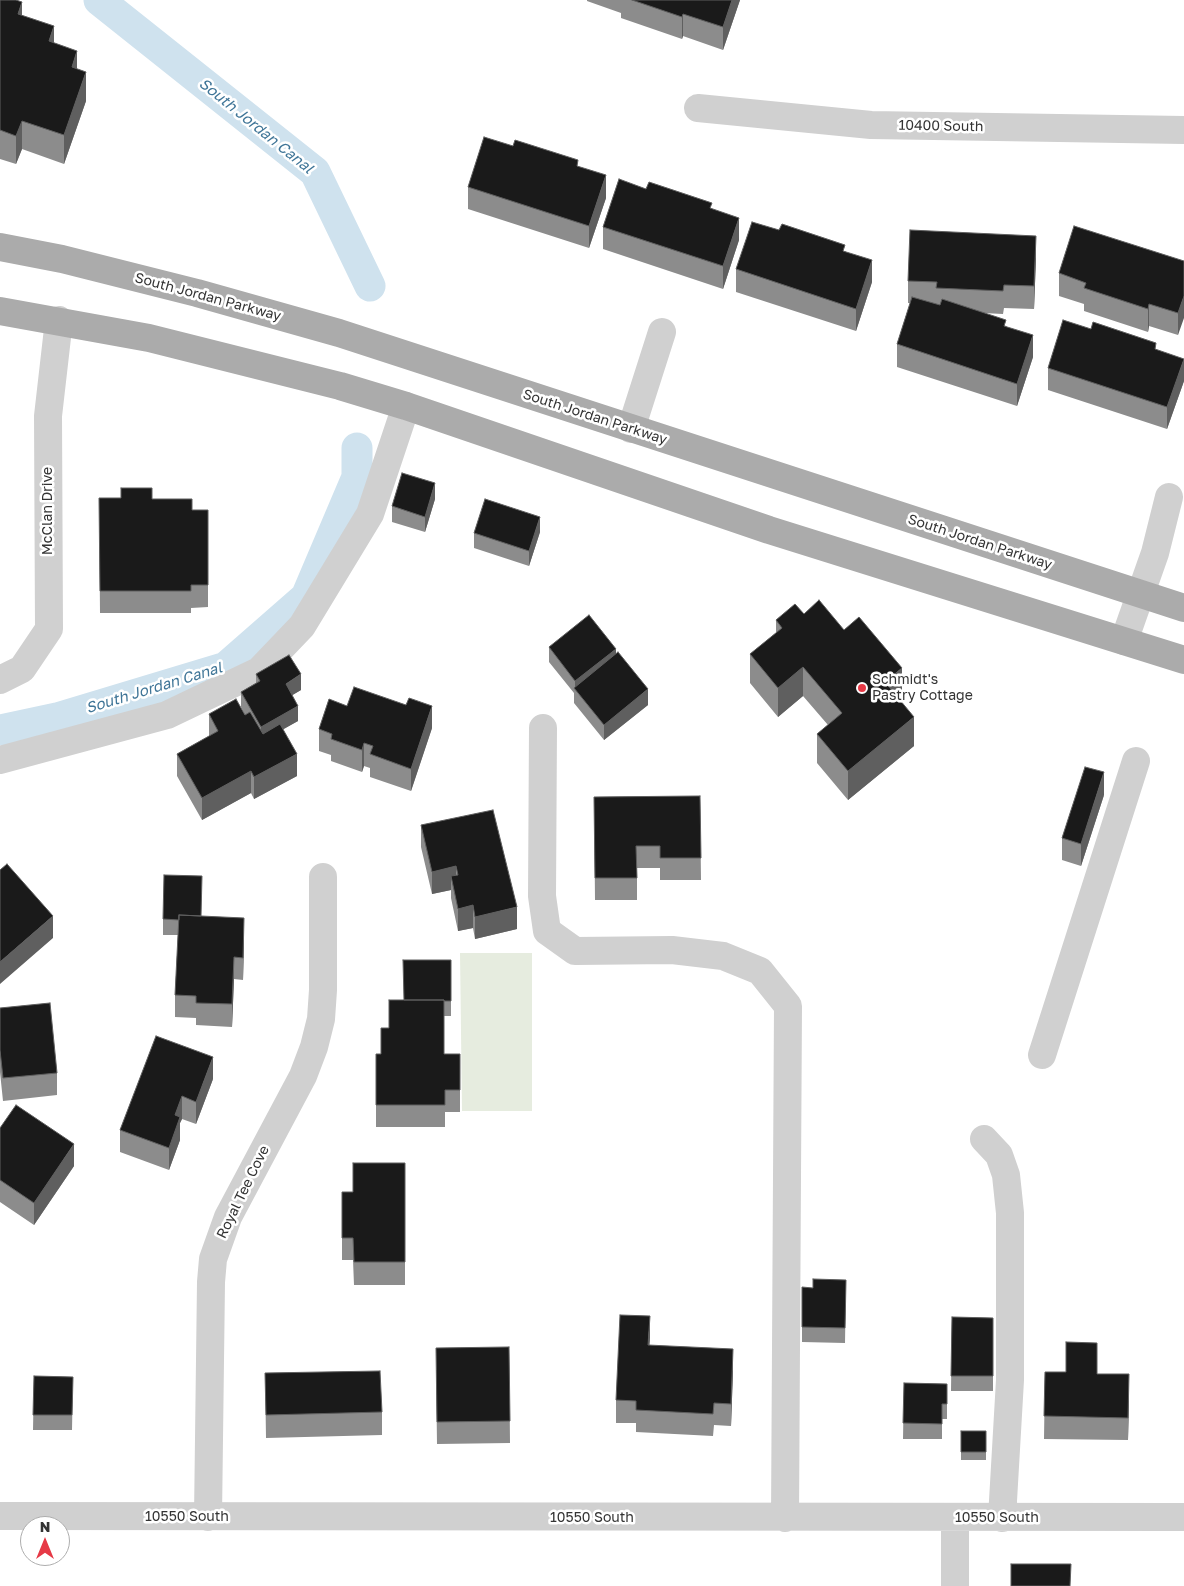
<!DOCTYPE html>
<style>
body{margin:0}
#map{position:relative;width:1184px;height:1586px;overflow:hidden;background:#fff;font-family:"Golos Text",sans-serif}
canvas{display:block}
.north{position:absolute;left:20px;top:1516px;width:50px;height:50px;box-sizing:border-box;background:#fff;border:1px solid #adadad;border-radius:50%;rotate:0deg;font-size:14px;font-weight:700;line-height:20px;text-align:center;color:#333}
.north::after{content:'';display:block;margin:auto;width:18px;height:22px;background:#e63946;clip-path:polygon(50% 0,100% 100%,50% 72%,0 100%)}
</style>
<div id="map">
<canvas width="1184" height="1586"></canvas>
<div class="north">N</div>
</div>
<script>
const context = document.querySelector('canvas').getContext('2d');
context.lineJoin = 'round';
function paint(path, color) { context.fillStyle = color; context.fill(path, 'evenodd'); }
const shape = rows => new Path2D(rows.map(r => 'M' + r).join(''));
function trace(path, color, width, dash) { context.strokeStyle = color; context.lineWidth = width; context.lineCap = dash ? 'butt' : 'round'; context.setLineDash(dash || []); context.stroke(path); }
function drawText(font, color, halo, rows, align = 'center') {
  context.font = font + ' "Golos Text",sans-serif'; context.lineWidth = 5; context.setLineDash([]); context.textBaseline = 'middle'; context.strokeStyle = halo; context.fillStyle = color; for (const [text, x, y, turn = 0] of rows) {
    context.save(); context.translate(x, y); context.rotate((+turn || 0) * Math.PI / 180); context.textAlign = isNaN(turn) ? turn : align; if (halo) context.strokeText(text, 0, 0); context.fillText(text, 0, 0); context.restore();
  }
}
const green = shape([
 [460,953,532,953,532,1111,462,1111]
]);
const canal = shape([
 [99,0,315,172,370,286],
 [0,730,57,718,226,667,306,597,357,477,357,448]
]);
const minor = shape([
 [698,108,871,125,1184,130],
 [631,429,662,332],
 [1124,641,1155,553,1169,497],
 [0,680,22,669,49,629,48,416,59,320],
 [543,728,542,896,547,931,575,951,672,950,723,956,760,971,788,1006,785,1518],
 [0,760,167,715,259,671,302,626,370,514,406,406],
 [1042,1055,1136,761],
 [984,1139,999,1155,1006,1175,1010,1213,1010,1380,1002,1518],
 [0,1516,1184,1517],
 [208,1517,211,1282,213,1259,228,1217,303,1076,314,1047,321,1019,323,990,323,877],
 [955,1518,955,1586]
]);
const major = shape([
 [0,247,62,259,197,293,339,333,1184,608],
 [0,311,149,338,340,386,406,406,769,530,1184,660]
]);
const wall = shape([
 [0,0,22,15,54,43,77,69,86,101,64,164,22,149,16,164,0,159],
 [587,0,740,0,723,50,683,36,682,39,621,18,621,13,587,1],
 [578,167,606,198,589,248,468,209,468,187],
 [646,189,712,209,739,240,723,289,603,249,603,227],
 [845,251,872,282,856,331,736,292,736,269],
 [1036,258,1034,309,1004,308,1003,314,983,313,1006,326,1033,357,1017,406,897,367,897,344,910,303,908,303,908,281],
 [1184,261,1178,335,1149,326,1148,332,1084,311,1084,304,1059,296,1059,273],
 [1156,349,1184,381,1167,429,1048,390,1048,368],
 [99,498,152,499,192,510,208,510,208,607,191,608,191,613,100,613],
 [435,499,425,532,392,522,392,506],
 [540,532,529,566,474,548,474,533],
 [804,614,844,630,902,697,899,699,914,746,848,800,817,763,817,734,828,725,803,696,778,717,750,683,750,654,776,633,776,620],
 [549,647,616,653,648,705,604,740,574,703,574,693,549,662],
 [256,674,301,690,292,695,298,721,283,729,297,776,254,799,251,793,202,820,177,776,177,754,209,736,209,714,245,715,241,707,241,692,256,683],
 [406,705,432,728,411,791,370,777,370,768,364,766,362,772,331,761,331,755,319,751,319,729,347,706],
 [1104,795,1081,866,1062,860,1062,838],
 [700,796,701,880,660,880,660,868,637,868,637,900,595,900,594,797],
 [421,825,517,929,475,939,473,928,458,931,451,898,451,890,432,894,421,847],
 [201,916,244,940,243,980,234,979,232,1027,196,1025,196,1018,175,1017,175,995,178,935,163,935,163,919],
 [451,960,451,1016,444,1016,444,1054,460,1054,460,1112,445,1112,445,1127,376,1127,376,1054,381,1054,389,1028,404,1000],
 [0,1008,57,1073,57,1095,3,1101,0,1072],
 [213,1079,196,1124,182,1119,180,1123,180,1140,169,1170,120,1152,120,1130],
 [0,1128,74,1166,34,1225,0,1202],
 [405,1163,405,1285,354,1285,353,1260,342,1260,342,1192,353,1192],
 [846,1280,845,1343,802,1342,802,1327,813,1288],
 [952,1317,993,1318,993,1391,951,1391],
 [650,1338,649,1345,733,1371,731,1426,714,1425,713,1436,636,1432,636,1423,616,1423,616,1400],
 [509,1347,510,1443,437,1444,436,1370],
 [1045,1372,1097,1374,1129,1397,1128,1440,1044,1439],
 [265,1373,382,1412,382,1435,266,1438],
 [34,1376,73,1377,72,1430,33,1430],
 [904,1383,947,1384,947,1419,942,1419,942,1439,903,1439],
 [961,1431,986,1431,986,1460,961,1460]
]);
const shadedWall = shape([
 [732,0,740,0,723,50,723,27],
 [22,2,22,31,18,14],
 [683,14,683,36,682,39,682,17],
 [54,26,54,55,49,41],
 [77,51,77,80,72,67],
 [86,72,86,101,64,164,64,135],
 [22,121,22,149,16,164,16,136],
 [606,175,606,198,589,248,589,226],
 [739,218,739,240,723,289,723,266],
 [1036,236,1036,258,1034,309,1034,286],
 [872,260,872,282,856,331,856,309],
 [1184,296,1184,318,1178,335,1178,313],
 [1149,304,1149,326,1148,332,1148,309],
 [1033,335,1033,357,1017,406,1017,384],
 [1184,359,1184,381,1167,429,1167,407],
 [435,483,435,499,425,532,425,517],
 [540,517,540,532,529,566,529,551],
 [616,649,616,664,575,690,575,681],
 [803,667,803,696,778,717,778,688],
 [902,668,902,697,885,711,885,682],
 [301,674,301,690,286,699,286,684],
 [648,689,648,705,604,740,604,725],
 [298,706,298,721,261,742,261,727],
 [432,706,432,728,411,791,411,769],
 [914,717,914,746,848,800,848,771],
 [364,743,364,766,362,772,362,750],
 [297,754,297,776,254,799,254,777],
 [251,771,251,793,202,820,202,798],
 [1104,772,1104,795,1081,866,1081,844],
 [456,866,456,888,451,876,451,890,432,894,432,872],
 [473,905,473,928,458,931,458,909],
 [517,907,517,929,475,939,475,917],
 [53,916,53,938,0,984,0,962],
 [244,918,244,940,243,980,243,958],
 [234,957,234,979,232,1027,232,1004],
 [213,1057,213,1079,196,1124,196,1102],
 [182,1096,182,1119,180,1123,180,1140,169,1170,169,1148,175,1115],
 [74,1144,74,1166,34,1225,34,1203],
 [650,1316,650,1338,648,1367,648,1345],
 [733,1349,733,1371,731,1426,731,1404],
 [1129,1374,1129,1397,1128,1440,1128,1418]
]);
const building = shape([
 [0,0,16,0,22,2,18,14,54,26,49,41,77,51,72,67,86,72,64,135,22,121,16,136,0,130,0,0],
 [632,0,732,0,723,27,683,14,682,17,632,0],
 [484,137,513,146,515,140,578,160,577,166,606,175,589,226,468,187,484,137],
 [619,179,646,189,649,182,712,203,710,208,739,218,723,266,603,227,619,179],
 [752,222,779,230,782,224,845,245,843,251,872,260,856,309,736,269,752,222],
 [1074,226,1184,261,1184,296,1178,313,1149,304,1148,309,1084,288,1086,283,1059,273,1074,226],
 [910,230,1036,236,1034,286,1004,285,1003,291,936,288,937,282,908,281,910,230],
 [912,297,940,305,942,299,1006,320,1004,326,1033,335,1017,384,897,344,912,297],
 [1063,320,1091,329,1093,322,1156,343,1155,349,1184,359,1167,407,1048,368,1063,320],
 [402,473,435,483,425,517,392,506,402,473],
 [121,488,152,488,152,499,192,499,192,510,208,510,208,585,191,585,191,591,100,591,99,498,121,498,121,488],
 [485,499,540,517,529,551,474,533,485,499],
 [819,600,844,630,859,617,902,668,885,682,914,717,848,771,817,734,842,713,803,667,778,688,750,654,782,628,776,620,795,604,804,614,819,600],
 [589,615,616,649,575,681,549,647,589,615],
 [618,652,648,689,604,725,574,688,618,652],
 [289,655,301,674,286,684,298,706,261,727,241,692,260,681,256,674,289,655],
 [354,687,406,705,409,698,432,706,411,769,370,754,373,746,364,743,362,750,331,739,332,734,319,729,329,699,347,706,354,687],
 [236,699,245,715,250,712,263,734,280,724,297,754,254,777,251,771,202,798,177,754,218,731,209,714,236,699],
 [1085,767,1104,772,1081,844,1062,838,1085,767],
 [700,796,701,858,660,858,660,846,636,846,637,878,595,878,594,797,700,796],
 [493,810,517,907,475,917,473,905,458,909,451,876,458,875,456,866,432,872,421,825,493,810],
 [7,864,53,916,0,962,0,870,7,864],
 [164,875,202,876,201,916,179,915,179,920,163,919,164,875],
 [179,915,244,918,243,958,234,957,232,1004,196,1003,196,996,175,995,179,915],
 [403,960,451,960,451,1001,444,1001,444,1000,404,1000,403,960],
 [389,1000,444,1000,444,1054,460,1054,460,1090,445,1090,445,1105,376,1105,376,1054,381,1054,381,1028,389,1028,389,1000],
 [50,1003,57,1073,3,1078,0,1050,0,1008,50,1003],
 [156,1036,213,1057,196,1102,182,1096,175,1115,180,1117,169,1148,120,1130,156,1036],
 [16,1105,74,1144,34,1203,0,1180,0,1128,16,1105],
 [353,1163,405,1163,405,1262,354,1262,353,1238,342,1238,342,1192,353,1192,353,1163],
 [813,1279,846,1280,845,1328,802,1327,802,1287,813,1288,813,1279],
 [620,1315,650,1316,648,1345,733,1349,731,1404,714,1403,713,1414,636,1410,636,1401,616,1400,620,1315],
 [952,1317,993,1318,993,1376,951,1376,952,1317],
 [1066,1342,1097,1343,1097,1374,1129,1374,1128,1418,1044,1416,1045,1372,1066,1372,1066,1342],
 [509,1347,510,1421,437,1422,436,1348,509,1347],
 [380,1371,382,1412,266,1415,265,1373,380,1371],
 [34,1376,73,1377,72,1415,33,1415,34,1376],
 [904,1383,947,1384,947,1404,942,1404,942,1424,903,1423,904,1383],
 [961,1431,986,1431,986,1452,961,1452,961,1431],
 [1011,1564,1071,1564,1070,1586,1011,1586,1011,1564]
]);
const markers = [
 [862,688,5,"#e63946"]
];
const streetNames = [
 ["10400 South",941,126,1],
 ["South Jordan Parkway",208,297,15],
 ["South Jordan Parkway",595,417,18],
 ["McClan Drive",48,511,-90],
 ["South Jordan Parkway",980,542,18],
 ["Royal Tee Cove",243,1192,-64],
 ["10550 South",187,1517],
 ["10550 South",592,1518],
 ["10550 South",997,1518]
];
const poiNames = [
 ["Schmidt's",872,680],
 ["Pastry Cottage",872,696]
];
const waterNames = [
 ["South Jordan Canal",256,126,39],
 ["South Jordan Canal",154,688,-17]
];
paint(green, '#e6ecdf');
trace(canal, '#cfe2ee', 31);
trace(minor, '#d0d0d0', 28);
trace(major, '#ababab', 28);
paint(wall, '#8c8c8c');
paint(shadedWall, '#5f5f5f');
paint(building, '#1a1a1a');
trace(building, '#5f5f5f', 1);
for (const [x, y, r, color] of markers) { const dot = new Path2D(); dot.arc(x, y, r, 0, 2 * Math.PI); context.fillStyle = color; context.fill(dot); trace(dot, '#fff', 2); }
drawText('14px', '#333', '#fff', streetNames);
drawText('14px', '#333', '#fff', poiNames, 'left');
drawText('italic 15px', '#3f7597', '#fff', waterNames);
</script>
